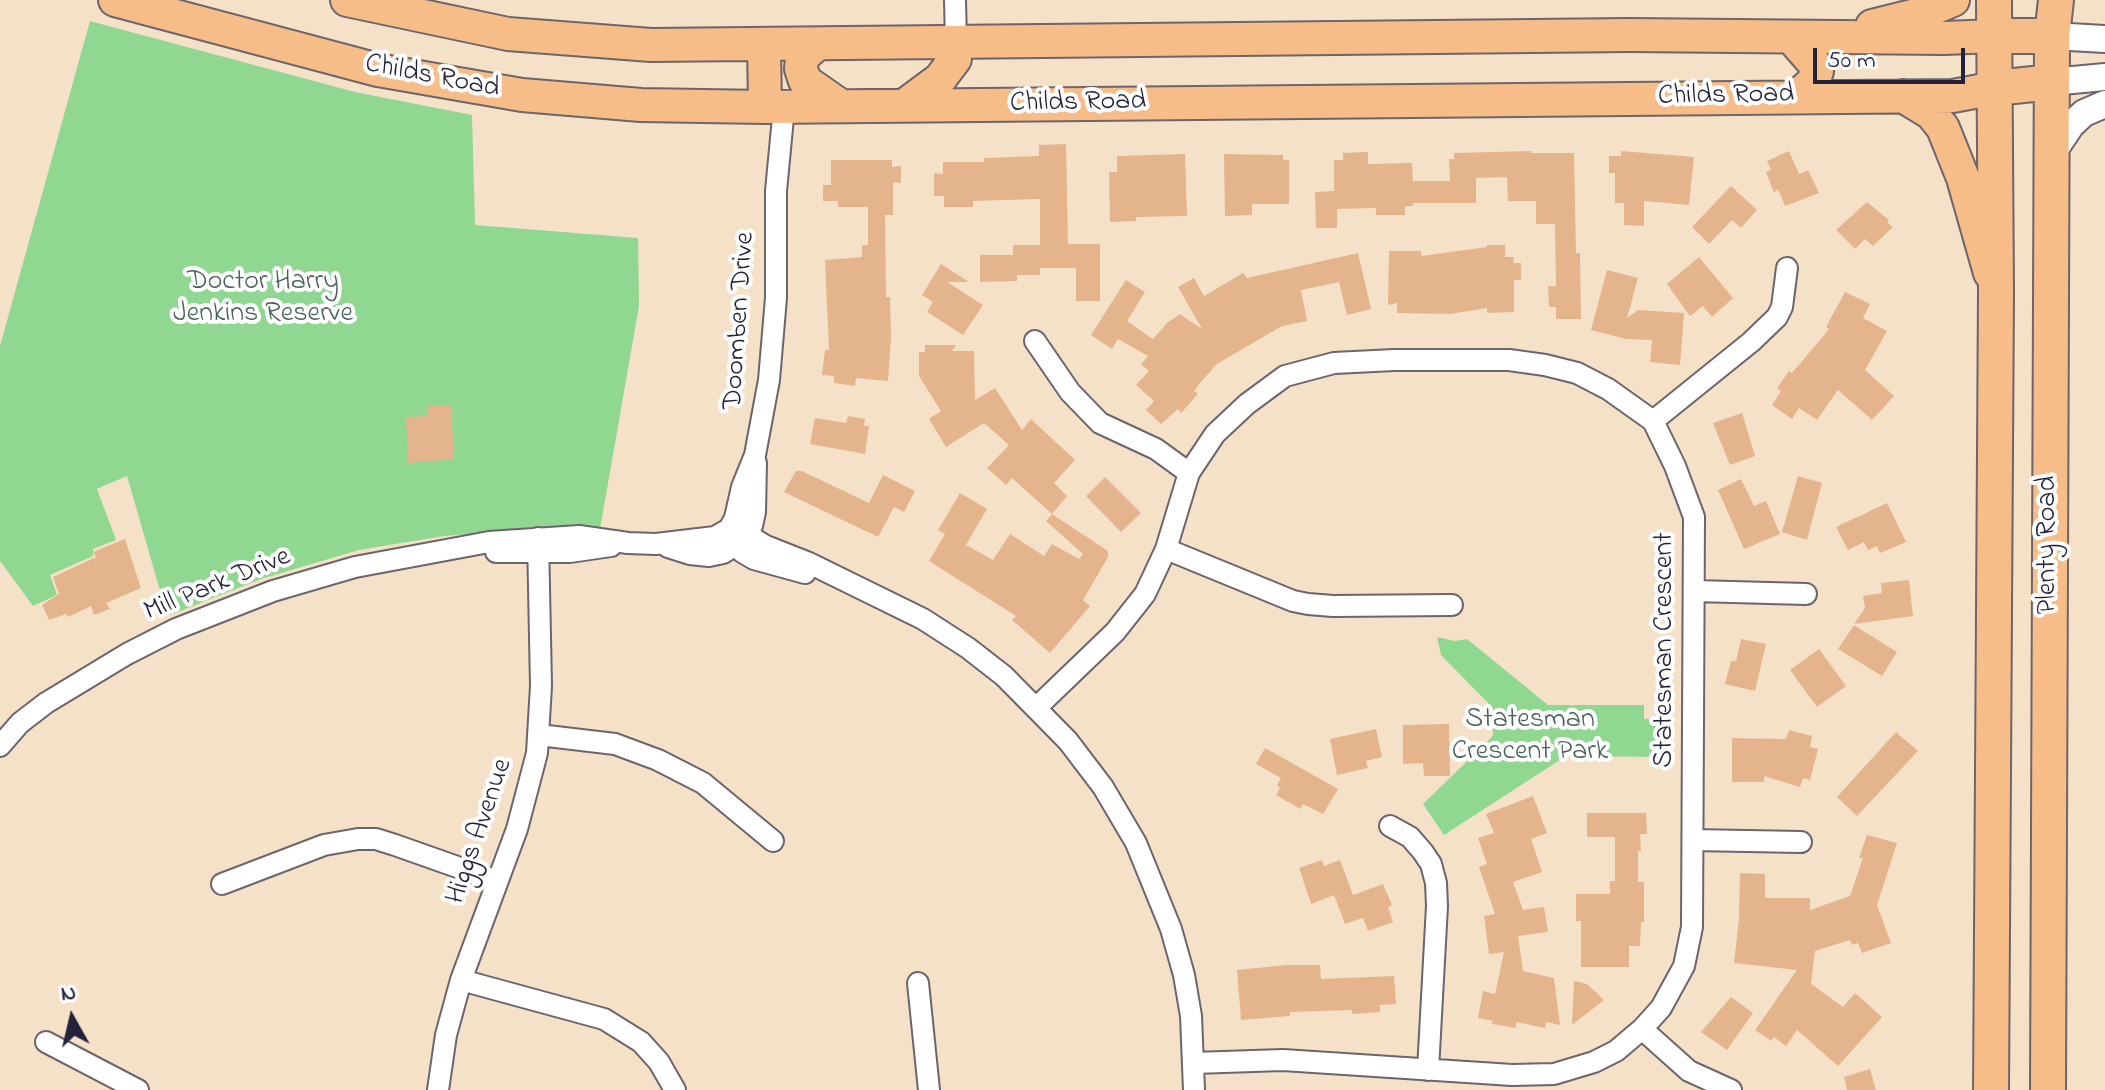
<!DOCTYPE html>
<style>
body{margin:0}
#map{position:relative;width:2105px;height:1090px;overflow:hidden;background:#f5e1c7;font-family:"Indie Flower",sans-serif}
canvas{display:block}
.north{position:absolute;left:32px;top:978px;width:80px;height:80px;-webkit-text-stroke:6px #fff;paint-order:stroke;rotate:352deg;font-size:22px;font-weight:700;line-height:32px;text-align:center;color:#22223b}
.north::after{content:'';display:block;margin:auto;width:28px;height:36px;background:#22223b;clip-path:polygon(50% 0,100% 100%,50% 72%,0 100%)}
.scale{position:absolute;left:1813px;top:48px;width:152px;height:36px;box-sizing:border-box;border:4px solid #22223b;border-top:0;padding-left:10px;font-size:24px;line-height:28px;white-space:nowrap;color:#22223b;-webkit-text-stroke:6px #fff;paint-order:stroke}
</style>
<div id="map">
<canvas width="2105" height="1090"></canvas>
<div class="north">N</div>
<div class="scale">50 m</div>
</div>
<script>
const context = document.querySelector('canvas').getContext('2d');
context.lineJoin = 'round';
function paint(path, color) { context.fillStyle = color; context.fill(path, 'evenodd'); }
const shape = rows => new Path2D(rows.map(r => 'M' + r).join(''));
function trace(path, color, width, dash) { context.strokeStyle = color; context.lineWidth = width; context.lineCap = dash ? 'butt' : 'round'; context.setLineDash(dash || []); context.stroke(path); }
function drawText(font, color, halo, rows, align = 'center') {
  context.font = font + ' "Indie Flower",sans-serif'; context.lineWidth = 8; context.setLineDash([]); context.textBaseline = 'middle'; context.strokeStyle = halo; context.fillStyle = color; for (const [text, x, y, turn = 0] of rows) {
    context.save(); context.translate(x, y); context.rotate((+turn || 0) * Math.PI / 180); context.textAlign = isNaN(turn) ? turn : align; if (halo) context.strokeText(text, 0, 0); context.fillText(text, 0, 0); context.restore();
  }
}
const green = shape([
 [90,21,355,92,472,115,475,225,638,238,639,306,600,529,539,529,444,536,359,550,261,579,170,615,163,601,127,476,97,489,116,540,93,549,93,556,50,575,57,595,33,606,0,561,0,346],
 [1437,637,1455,641,1467,639,1548,705,1644,705,1644,719,1669,720,1668,757,1566,756,1444,835,1423,804,1493,736,1493,708,1441,655]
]);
const building = shape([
 [1066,144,1068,244,1100,244,1100,301,1076,301,1076,268,1040,268,1040,275,1017,275,1017,281,980,282,980,255,1013,255,1013,245,1040,245,1040,199,973,201,973,207,944,207,944,196,934,196,934,173,943,174,943,162,984,162,984,158,1039,156,1039,145],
 [1531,151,1531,153,1574,153,1576,253,1580,253,1581,319,1556,319,1556,307,1549,307,1548,286,1556,286,1555,224,1536,224,1536,201,1508,201,1507,177,1476,178,1476,203,1413,203,1413,206,1405,206,1405,215,1376,215,1376,208,1337,209,1337,228,1316,228,1315,192,1334,191,1334,160,1343,160,1343,153,1368,152,1368,164,1412,163,1413,181,1450,181,1449,159,1454,159,1454,153],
 [1621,151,1694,157,1689,205,1644,201,1644,226,1624,225,1624,203,1615,203,1615,173,1609,173,1609,156,1621,156],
 [1789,151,1799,174,1808,170,1819,193,1785,206,1778,189,1774,193,1766,172,1771,170,1767,161],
 [1185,154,1187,216,1136,217,1136,221,1110,222,1109,172,1117,172,1117,156],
 [1224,154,1283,155,1283,160,1289,160,1289,204,1252,204,1252,215,1225,216],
 [831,160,892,160,892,167,901,166,901,183,893,182,893,215,885,215,886,297,890,297,891,338,888,381,856,378,855,386,834,383,834,376,822,375,825,350,829,350,825,260,862,257,862,245,868,245,868,207,838,207,838,201,823,201,823,185,831,185],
 [1731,186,1757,210,1741,228,1732,220,1709,244,1692,227],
 [1867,202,1889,220,1887,222,1893,227,1873,246,1865,239,1855,249,1836,230],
 [1487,245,1505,245,1505,257,1514,257,1513,263,1521,263,1521,280,1514,280,1514,312,1487,313,1487,308,1450,314,1397,313,1397,303,1388,305,1389,251,1421,251,1421,256,1487,247],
 [1358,253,1371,309,1347,315,1339,282,1301,290,1307,321,1282,326,1217,364,1200,383,1194,391,1198,394,1181,413,1178,409,1161,424,1146,410,1154,401,1136,385,1149,371,1141,364,1148,356,1118,339,1112,349,1091,335,1126,280,1145,292,1127,321,1153,339,1168,322,1180,314,1202,329,1178,287,1194,278,1204,296,1243,273,1247,278],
 [1699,257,1733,298,1712,317,1703,306,1690,316,1667,284],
 [941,264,969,282,947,282,983,305,963,335,927,312,933,302,922,295],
 [1607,270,1638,278,1627,318,1638,310,1684,313,1680,365,1650,362,1652,340,1626,339,1591,330],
 [1845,292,1870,304,1863,318,1887,331,1865,370,1894,396,1872,420,1838,390,1817,420,1799,408,1792,419,1772,405,1781,391,1777,388,1789,371,1792,373,1829,329,1826,327],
 [925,345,956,345,952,351,974,351,975,400,995,388,1022,430,1031,419,1075,460,1054,483,1067,496,1052,514,1012,478,1006,485,987,468,1009,445,984,423,946,447,929,419,941,411,919,376,919,352,925,352],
 [428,406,451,406,454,459,408,463,406,417,428,416],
 [1742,413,1755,456,1730,465,1713,423],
 [848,416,865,419,864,426,869,426,865,454,810,444,815,418,846,423],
 [796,471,802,471,869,503,883,475,915,491,904,512,894,507,878,537,784,492],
 [1798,476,1822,483,1807,540,1782,532],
 [1105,477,1141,513,1121,532,1086,496],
 [1741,479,1754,506,1766,501,1780,534,1744,549,1718,490],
 [960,493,987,509,966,545,993,560,1010,534,1044,556,1052,544,1079,559,1083,554,1046,521,1052,514,1108,551,1108,557,1083,600,1090,606,1050,653,1012,620,1016,616,929,561,945,534,938,530],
 [1887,503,1906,542,1880,553,1877,546,1868,550,1864,542,1848,550,1836,527],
 [125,539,141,588,106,603,110,609,94,615,91,606,68,617,66,614,49,620,42,605,59,594,53,577,96,557,93,552],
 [1909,580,1913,616,1854,624,1865,608,1863,596,1882,593,1881,583],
 [1854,625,1897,652,1882,676,1838,649],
 [1741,639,1766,644,1755,691,1725,684,1731,661,1736,661],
 [1819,649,1846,686,1817,707,1790,670],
 [1449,724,1450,776,1424,776,1423,763,1403,764,1403,725],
 [1376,729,1382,757,1366,761,1368,768,1337,775,1330,739],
 [1789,730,1812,736,1810,747,1818,749,1810,780,1803,778,1800,787,1764,776,1764,782,1732,782,1732,738,1786,739],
 [1896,732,1918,751,1857,816,1837,797],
 [1265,748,1338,789,1323,814,1303,804,1300,809,1276,795,1280,788,1277,785,1281,778,1256,764],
 [1533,796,1547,833,1531,839,1542,872,1513,882,1523,910,1544,907,1548,932,1518,936,1523,971,1554,978,1560,1025,1546,1022,1545,1028,1516,1022,1516,1028,1492,1024,1493,1021,1478,1018,1483,991,1495,994,1504,952,1489,954,1484,916,1495,914,1479,867,1487,864,1478,838,1494,833,1486,814],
 [1587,813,1646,813,1647,834,1640,834,1641,851,1638,851,1638,882,1644,882,1644,922,1641,922,1640,946,1629,946,1629,967,1581,967,1581,921,1576,921,1576,894,1610,894,1610,881,1615,881,1615,837,1587,837],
 [1867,835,1897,843,1877,905,1891,943,1862,953,1858,943,1852,945,1850,940,1815,951,1811,984,1843,1007,1855,993,1882,1017,1838,1066,1797,1030,1786,1046,1774,1037,1771,1041,1755,1030,1797,970,1734,963,1739,919,1740,873,1765,874,1765,898,1810,898,1810,910,1850,896,1863,858,1859,858],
 [1322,860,1324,866,1340,860,1353,895,1383,884,1392,905,1388,907,1393,922,1368,931,1363,918,1345,924,1334,895,1311,904,1299,868],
 [1286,965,1320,965,1321,979,1394,976,1396,1004,1380,1005,1380,1012,1352,1014,1352,1010,1290,1012,1290,1016,1241,1020,1237,970],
 [1574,981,1587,984,1604,1000,1572,1025],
 [1731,997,1753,1013,1727,1050,1701,1032],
 [1870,1069,1876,1090,1847,1090,1844,1077]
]);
const minor = shape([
 [955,0,956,43],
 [1035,341,1070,392,1100,423,1156,449,1189,473],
 [1653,421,1751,342,1777,317,1782,307,1787,268],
 [729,529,735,518,742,487,755,455,769,380,776,298,776,191,784,107],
 [732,534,742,552,754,559,805,573],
 [668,547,690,554,709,556,723,553,736,545,752,526,755,512,756,463],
 [1166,549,1293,601,1308,604,1333,606,1452,605],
 [496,552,570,552,611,546],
 [1695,591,1806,594],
 [1037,707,1115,632,1145,594,1166,549,1189,473,1215,434,1247,404,1285,376,1334,363,1394,360,1509,360,1545,365,1577,373,1608,389,1653,421,1675,466,1694,517,1692,927,1684,966,1661,1008,1642,1029,1616,1051,1594,1062,1554,1074,1512,1075,1283,1060,1194,1063],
 [539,735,615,744,658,760,703,783,773,841],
 [0,746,20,723,46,703,127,654,176,629,273,591,355,567,489,542,579,536,628,543,656,544,715,537,729,529,746,534,766,546,809,563,923,619,968,648,1004,676,1068,741,1103,787,1136,843,1171,929,1184,975,1191,1016,1194,1090],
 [1390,826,1410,837,1423,852,1431,864,1436,883,1437,906,1428,1070],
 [1693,840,1801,842],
 [222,884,324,845,358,839,376,839,395,845,497,881],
 [461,980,604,1019,641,1042,659,1062,675,1090],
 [918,983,929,1090],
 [1642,1029,1689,1071,1731,1090],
 [46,1042,138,1090],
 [438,1090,446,1035,461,980,517,829,537,753,541,686,538,538]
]);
const tertiary = shape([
 [2052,36,2105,39],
 [2052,82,2105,77],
 [2051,155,2071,125,2084,113,2105,104]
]);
const primary = shape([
 [115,0,378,70,522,95,641,105,765,107,1953,96,1995,88],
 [347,0,508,34,651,45,1630,35,1944,38,1995,36],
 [1872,26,1920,14,1953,0],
 [1791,37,1813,62,1817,71,1814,81,1798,96],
 [764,45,765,107],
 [816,45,802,57,801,69,805,81,841,106],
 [1903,96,1931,113,1943,128,1963,178,1990,273],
 [905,105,940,79,955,59,956,43]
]);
const trunk = shape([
 [1995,36,2052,36],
 [1995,88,2052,82],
 [1991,1090,1996,292,1994,0],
 [2048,1090,2052,36,2056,0]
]);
const streetNames = [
 ["Childs Road",432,78,11],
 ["Childs Road",1726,97,-1],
 ["Childs Road",1078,104,-1],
 ["Doomben Drive",741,321,-86],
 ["Plenty Road",2049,545,-90],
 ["Mill Park Drive",218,586,-22],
 ["Statesman Crescent",1666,650,-90],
 ["Higgs Avenue",481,832,-71]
];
const parkNames = [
 ["Doctor Harry",263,283],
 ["Jenkins Reserve",263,315],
 ["Statesman",1530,721],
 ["Crescent Park",1530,753]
];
paint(green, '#90d792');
paint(building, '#e4b58c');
trace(minor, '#6c656c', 24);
trace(tertiary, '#6c656c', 30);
trace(primary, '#6c656c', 36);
trace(trunk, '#6c656c', 38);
trace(minor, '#fff', 20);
trace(tertiary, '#fff', 26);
trace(primary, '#f7bd88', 32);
trace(trunk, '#f7bd88', 34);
drawText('28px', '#22223b', '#fff', streetNames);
drawText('28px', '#486159', '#fff', parkNames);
</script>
